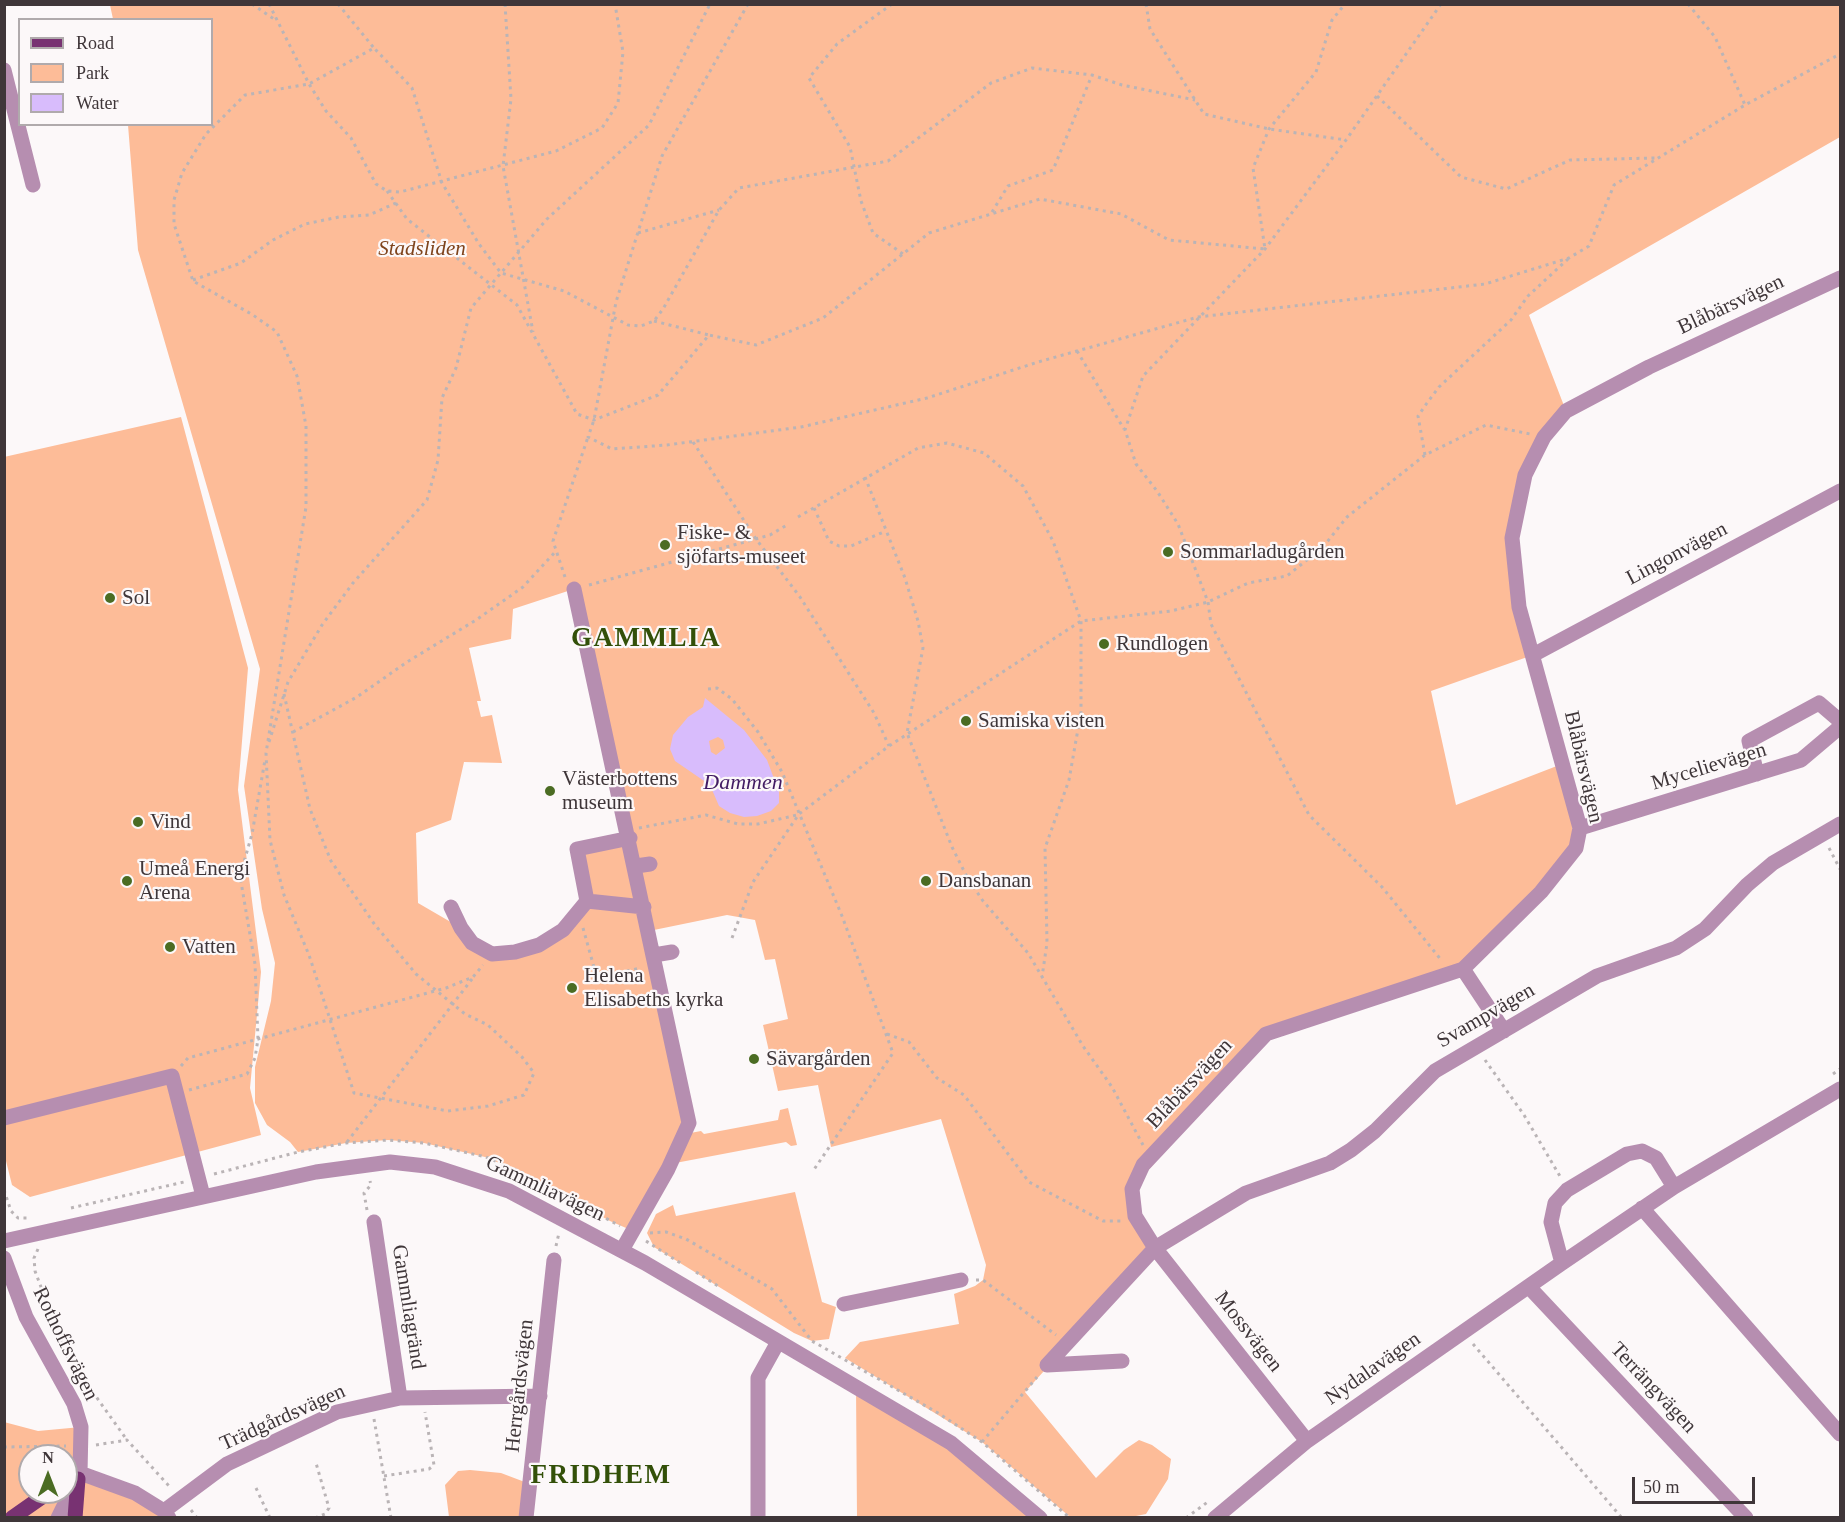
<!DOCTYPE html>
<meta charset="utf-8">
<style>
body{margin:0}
#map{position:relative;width:1845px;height:1522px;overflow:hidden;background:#fcf8f9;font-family:Georgia,serif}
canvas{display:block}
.frame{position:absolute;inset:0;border:6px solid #3f3639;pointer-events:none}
.legend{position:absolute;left:18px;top:18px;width:195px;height:108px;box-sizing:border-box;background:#fcf8f9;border:2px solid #b0aaac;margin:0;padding:8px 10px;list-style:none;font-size:18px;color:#3f3639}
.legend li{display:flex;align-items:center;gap:12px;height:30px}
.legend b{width:30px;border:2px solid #b0aaac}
.north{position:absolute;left:18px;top:1444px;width:60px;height:60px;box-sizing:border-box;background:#fcf8f9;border:2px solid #b0aaac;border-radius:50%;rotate:0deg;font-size:16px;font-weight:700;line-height:24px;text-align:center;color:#3f3639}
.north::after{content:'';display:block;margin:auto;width:21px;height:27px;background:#4b6c23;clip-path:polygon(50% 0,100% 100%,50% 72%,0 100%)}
.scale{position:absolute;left:1632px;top:1477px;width:123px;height:27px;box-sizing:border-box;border:3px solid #3f3639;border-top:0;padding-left:8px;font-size:18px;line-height:21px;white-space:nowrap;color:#3f3639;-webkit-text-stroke:4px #fcf8f9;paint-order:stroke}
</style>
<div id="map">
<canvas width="1845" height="1522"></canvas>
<div class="frame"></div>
<ul class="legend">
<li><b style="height:8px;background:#783272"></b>Road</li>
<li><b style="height:16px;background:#fdbc98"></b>Park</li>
<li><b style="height:16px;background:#d8bcfc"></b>Water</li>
</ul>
<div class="north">N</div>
<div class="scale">50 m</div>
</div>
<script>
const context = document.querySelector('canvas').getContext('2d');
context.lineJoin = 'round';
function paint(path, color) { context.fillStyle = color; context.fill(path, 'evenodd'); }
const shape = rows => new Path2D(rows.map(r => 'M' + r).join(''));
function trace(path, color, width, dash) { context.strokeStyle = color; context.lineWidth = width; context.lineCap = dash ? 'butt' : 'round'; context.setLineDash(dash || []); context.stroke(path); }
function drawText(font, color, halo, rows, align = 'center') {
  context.font = font + ' Georgia,serif'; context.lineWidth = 4.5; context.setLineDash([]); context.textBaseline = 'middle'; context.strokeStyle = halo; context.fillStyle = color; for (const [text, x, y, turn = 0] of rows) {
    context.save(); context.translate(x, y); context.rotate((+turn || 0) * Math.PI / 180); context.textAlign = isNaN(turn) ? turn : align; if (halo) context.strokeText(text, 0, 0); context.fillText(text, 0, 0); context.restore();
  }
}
const green = shape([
 [110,5,1840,5,1840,137,1529,315,1566,411,1544,437,1512,538,1533,655,1431,691,1456,805,1562,764,1576,848,1463,969,1266,1034,1132,1189,1155,1248,1025,1392,1096,1478,1124,1450,1139,1440,1152,1445,1171,1459,1168,1479,1146,1514,1126,1518,1070,1517,982,1442,845,1358,860,1342,959,1324,954,1294,975,1286,983,1280,986,1265,941,1119,831,1147,818,1085,778,1091,763,1025,788,1019,775,959,765,960,755,920,727,915,649,931,685,1134,701,1131,704,1134,778,1120,780,1110,788,1108,797,1145,791,1146,786,1142,670,1164,633,1231,610,1221,523,1173,485,1157,424,1143,388,1140,346,1143,298,1152,290,1142,267,1125,255,1103,255,1067,271,1001,275,963,262,909,244,786,260,669,138,250,128,125,212,124,212,20,113,19],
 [574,589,630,838,577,849,587,901,539,945,492,954,461,928,418,903,416,833,451,820,464,762,502,763,492,715,481,717,477,701,481,701,469,648,511,639,513,609],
 [181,417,248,668,238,790,261,972,250,1088,261,1135,30,1197,12,1185,4,1153,4,457],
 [795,1192,822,1302,836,1307,829,1339,812,1341,794,1333,654,1247,647,1233,656,1214,673,1205,676,1216],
 [856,1387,951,1443,1037,1517,857,1517],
 [4,1422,38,1431,81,1427,80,1473,169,1517,5,1517],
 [30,1456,66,1456,66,1492,30,1492],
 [470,1470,501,1473,530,1484,526,1517,449,1517,445,1485,458,1471]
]);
const water = shape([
 [705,698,744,730,767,760,779,792,779,803,771,811,757,816,744,817,730,813,719,806,710,785,675,761,670,749,673,735,688,717,703,707],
 [718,737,723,740,725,748,716,755,711,752,709,741]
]);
const path = shape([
 [252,4,274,19],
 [269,4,309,84,326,111,351,138,376,184,387,191,400,192,556,151,602,128,618,103,623,52,615,4],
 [338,4,374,48],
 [505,4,511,99,503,166,533,332],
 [748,4,662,156,616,302,594,420,588,437,612,449,667,445,801,427,927,398,1038,362,1198,317,1485,284,1569,258,1589,246,1614,185,1745,105,1840,54],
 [892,4,837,44,809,78,850,147,861,201,873,233,903,254],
 [1146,4,1150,29,1204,114,1269,129,1346,140],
 [1441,4,1346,140,1265,249,1143,376,1125,430,1136,464,1157,491,1178,524,1208,602,1211,624,1309,815,1382,887,1442,961],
 [1688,4,1715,37,1745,105],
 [1377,96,1461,177,1506,189,1570,160,1655,158],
 [387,191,407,219,517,305,577,414,594,420,658,395,709,335,756,345,823,318,929,233,1040,199,1121,214,1169,240,1265,249,1253,168,1269,129,1316,72,1332,20,1345,4],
 [992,212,1008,186,1053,170,1092,75],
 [638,233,719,210],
 [193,280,241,263,273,240,305,224,339,217,369,215,396,203],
 [654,321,709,335],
 [1077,351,1124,429],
 [693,442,756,539,800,597,874,713,889,746],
 [1425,455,1418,416,1427,403,1439,387,1511,320,1528,296,1568,259],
 [865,477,905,578,918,621,923,648,907,733,952,847,967,877,983,901,1028,953,1083,1046,1112,1087,1143,1145],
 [814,508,829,541,839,546,851,546,886,531],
 [798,517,918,448,947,443,984,453,1023,486,1053,541,1081,621,1081,712,1069,780,1045,848,1047,943,1042,977],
 [565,577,553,541,588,437],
 [589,585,770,535,787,525],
 [708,689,717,688,732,699,758,732,782,772,842,916,893,1053,813,1171],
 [284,694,310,809,331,861,375,925,416,974,465,1014,488,1025,522,1057,534,1073,524,1095,488,1106,448,1111,354,1093,309,955,284,895,270,840,266,753,306,507,306,426,297,376,277,332,253,315,193,281,174,224,174,200,182,173,206,134,245,95,309,84,374,48,412,88,442,183,479,244,501,273,564,291,628,325,641,326,654,321,663,309,719,210,739,188,888,161,991,83,1032,68,1092,75,1122,85,1195,100],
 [293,732,357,697,407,662,476,620,523,587,556,551],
 [269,742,288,682,322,625,353,583,427,500,438,460,442,398,456,368,471,308,547,219,649,125,710,4],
 [639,828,706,815,738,824,758,824,797,815],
 [1829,848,1840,869],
 [583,928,597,978,640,968],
 [732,938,753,882,799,814,889,746,1081,621,1171,611,1208,602,1248,583,1287,576,1323,547,1347,517,1425,455,1486,425,1530,434],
 [887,1034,909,1042,937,1078,964,1095,1029,1182,1103,1221,1121,1221],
 [1485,1060,1524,1115,1561,1178],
 [181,1066,188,1058,446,988,473,977,483,965],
 [1833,1074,1840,1069],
 [189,1090,247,1074,255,1058,258,1039,255,964,240,876,252,834,265,760],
 [347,1142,472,979],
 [214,1174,298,1152,346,1143,388,1140,424,1143,486,1157,523,1173,620,1226],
 [4,1190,11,1211,18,1218,29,1218],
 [71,1208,184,1182],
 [367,1210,364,1193,371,1185,370,1181],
 [650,1233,666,1232,686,1239,772,1289,812,1341,938,1413,982,1442,1070,1518],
 [646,1241,682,1264],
 [556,1246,559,1233],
 [38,1249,34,1258,35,1271,67,1356,127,1440],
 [696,1272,718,1286],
 [976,1280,983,1280,1056,1335],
 [1473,1344,1622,1518],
 [374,1419,391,1518],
 [982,1442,1037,1377],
 [96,1445,127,1440,170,1487],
 [4,1447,66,1446],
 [384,1476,429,1469,434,1465,425,1412],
 [256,1488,270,1518],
 [191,1510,197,1518],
 [315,1518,325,1514,329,1508,316,1463],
 [1186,1518,1209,1501]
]);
const minor = shape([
 [4,70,33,185],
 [574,589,689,1123,668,1169,622,1250],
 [1533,655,1840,491],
 [1757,774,1749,741,1819,703,1840,721],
 [1580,828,1801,760,1840,727],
 [630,838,577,849,587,901,644,907],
 [636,866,650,864],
 [451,907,461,928,472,943,492,954,515,952,539,945,563,930,587,901],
 [654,955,672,952],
 [1463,969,1504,1031],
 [4,1118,172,1076,203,1196],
 [1642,1208,1840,1434],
 [374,1222,400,1398],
 [4,1241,316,1172,390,1162,435,1167,509,1191,645,1263,951,1443,1040,1518],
 [4,1258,26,1317,74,1404,81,1427,80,1473,58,1518],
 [1562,1263,1551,1222,1555,1203,1567,1190,1627,1154,1642,1151,1656,1158,1674,1187],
 [1529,1287,1746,1518],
 [844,1304,961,1280],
 [1047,1365,1155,1248,1246,1193,1330,1163,1351,1150,1375,1131,1435,1071,1597,976,1676,948,1705,929,1747,885,1773,863,1840,824],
 [1047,1365,1122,1361],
 [1307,1441,1155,1248,1135,1216,1132,1189,1143,1165,1266,1034,1463,969,1541,892,1576,848,1580,828,1519,607,1512,538,1525,475,1544,437,1566,411,1649,367,1840,278],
 [80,1473,135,1493,164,1511,169,1518],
 [164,1511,227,1464,337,1412,400,1398,540,1396],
 [526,1518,554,1260],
 [758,1518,758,1378,778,1342],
 [1215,1518,1307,1441,1562,1263,1674,1187,1840,1089]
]);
const major = shape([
 [66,1484,78,1479,75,1518],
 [12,1518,49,1492]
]);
const markers = [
 [665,545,6,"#4b6c23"],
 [1168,552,6,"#4b6c23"],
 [110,598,6,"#4b6c23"],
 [1104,644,6,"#4b6c23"],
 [966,721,6,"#4b6c23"],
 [550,791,6,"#4b6c23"],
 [138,822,6,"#4b6c23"],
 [127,881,6,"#4b6c23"],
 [926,881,6,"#4b6c23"],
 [170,947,6,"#4b6c23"],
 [572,988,6,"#4b6c23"],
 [754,1059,6,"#4b6c23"]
];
const parkNames = [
 ["Stadsliden",422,249]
];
const streetNames = [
 ["Blåbärsvägen",1731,305,-25],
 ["Lingonvägen",1677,554,-28],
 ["Blåbärsvägen",1583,767,77],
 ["Mycelievägen",1709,767,-17],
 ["Svampvägen",1486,1016,-30],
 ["Blåbärsvägen",1190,1084,-47],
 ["Gammliavägen",545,1189,25],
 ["Gammliagränd",408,1307,81],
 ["Mossvägen",1248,1332,52],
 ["Rothoffsvägen",65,1344,64],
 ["Nydalavägen",1373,1369,-35],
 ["Herrgårdsvägen",520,1386,-84],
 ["Terrängvägen",1653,1388,47],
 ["Trädgårdsvägen",283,1418,-24]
];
const poiNames = [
 ["Fiske- &",677,533],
 ["sjöfarts-museet",677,557],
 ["Sommarladugården",1180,552],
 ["Sol",122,598],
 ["Rundlogen",1116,644],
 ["Samiska visten",978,721],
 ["Västerbottens",562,779],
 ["museum",562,803],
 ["Vind",150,822],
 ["Umeå Energi",139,869],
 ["Arena",139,893],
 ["Dansbanan",938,881],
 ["Vatten",182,947],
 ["Helena",584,976],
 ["Elisabeths kyrka",584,1000],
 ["Sävargården",766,1059]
];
const waterNames = [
 ["Dammen",743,783]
];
const districtNames = [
 ["GAMMLIA",646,639],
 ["FRIDHEM",601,1476]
];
paint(green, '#fdbc98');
paint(water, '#d8bcfc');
trace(path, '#bab4b6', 3, [3, 4.5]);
trace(minor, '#b68eb0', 15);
trace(major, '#783272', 15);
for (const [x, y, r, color] of markers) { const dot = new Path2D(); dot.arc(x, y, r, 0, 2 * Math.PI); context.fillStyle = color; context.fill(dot); trace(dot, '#fcf8f9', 2); }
drawText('italic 21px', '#7f441c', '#fcf8f9', parkNames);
drawText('21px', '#3f3639', '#fcf8f9', streetNames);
drawText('21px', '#3f3639', '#fcf8f9', poiNames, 'left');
drawText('italic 22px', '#421c64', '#fcf8f9', waterNames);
context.letterSpacing = '1.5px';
drawText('bold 27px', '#335009', '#fcf8f9', districtNames);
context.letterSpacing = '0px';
</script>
